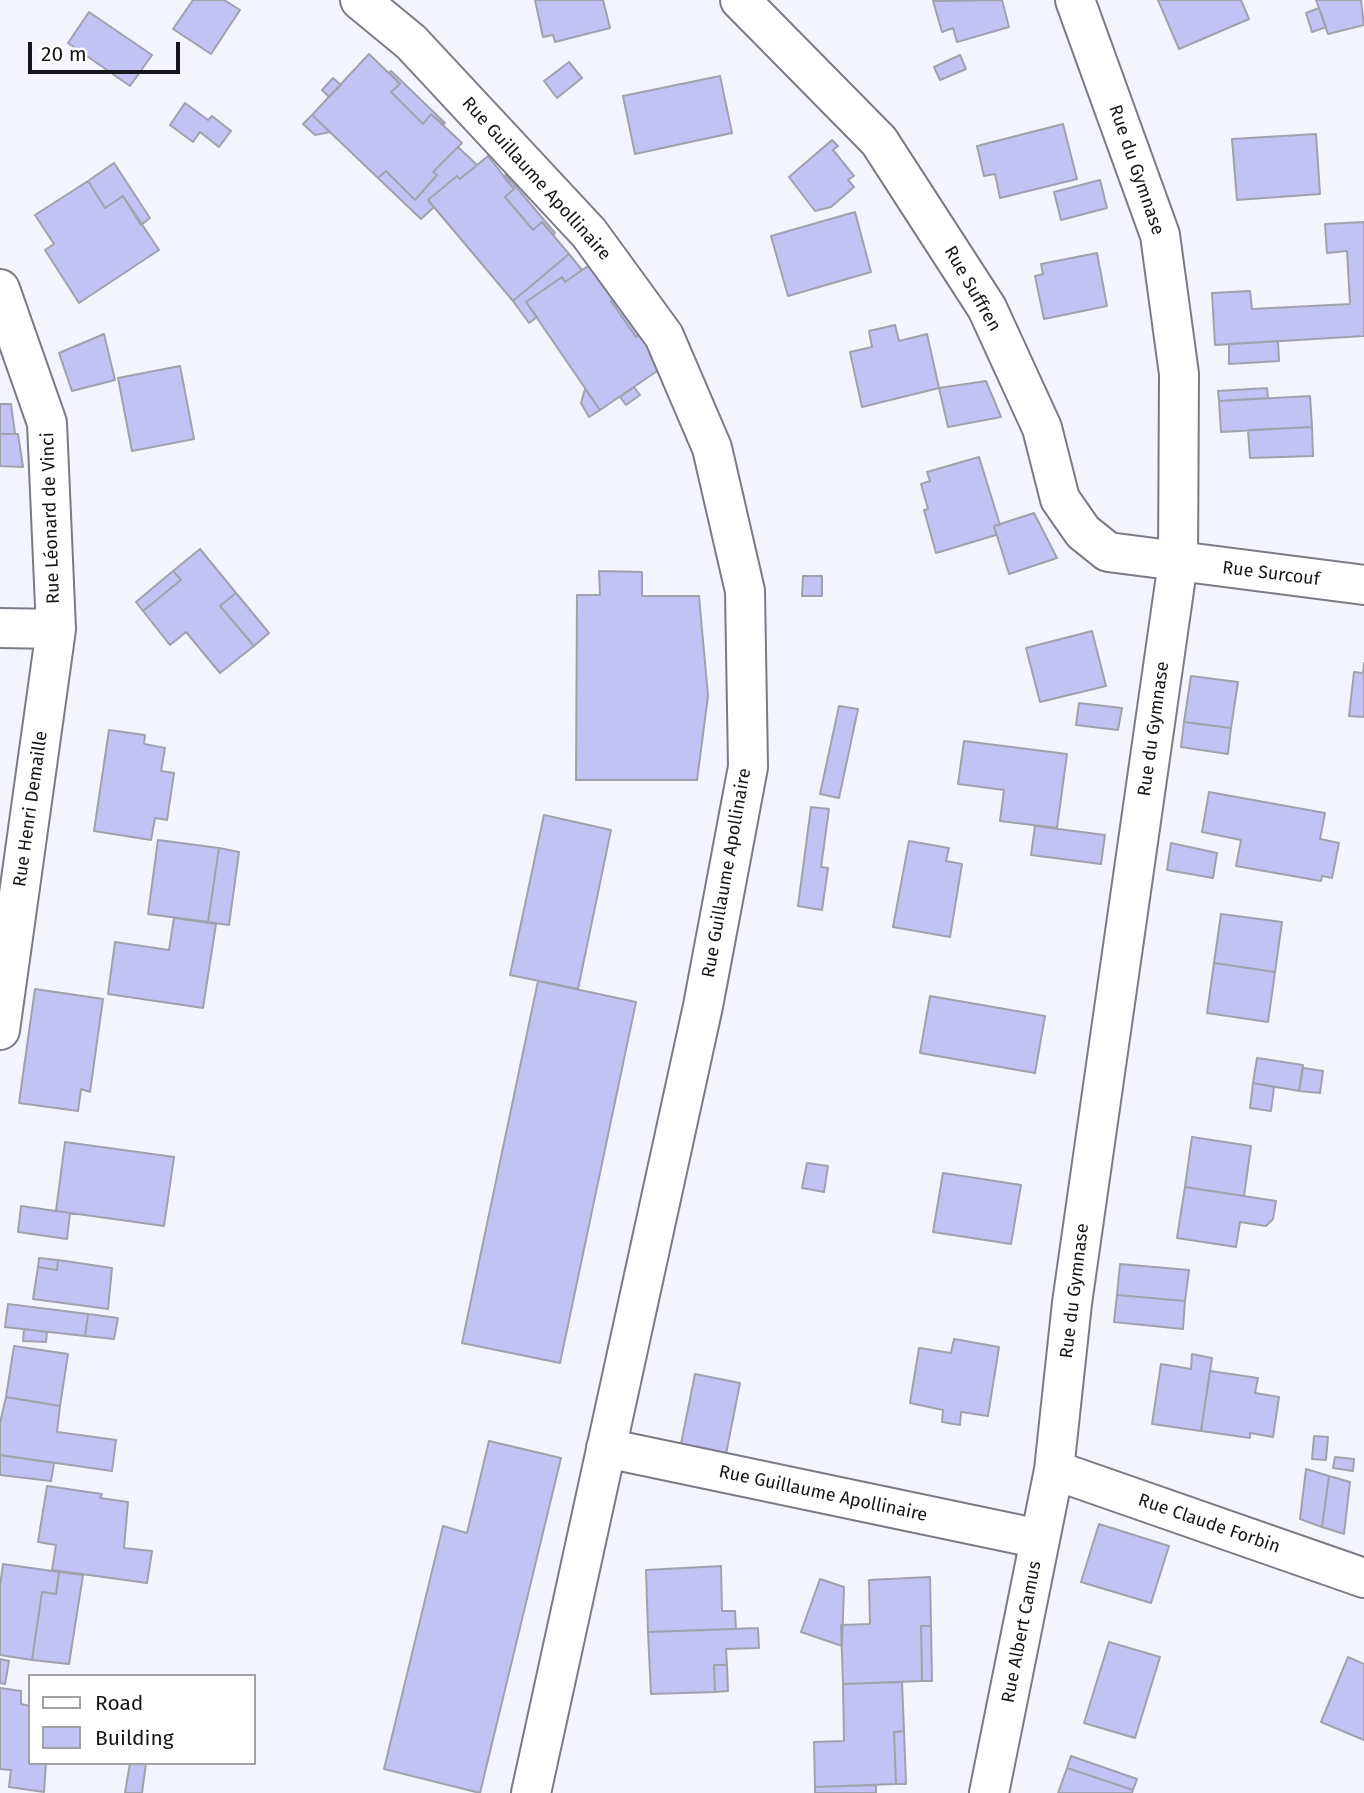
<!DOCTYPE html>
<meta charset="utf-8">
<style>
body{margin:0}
#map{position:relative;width:1364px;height:1793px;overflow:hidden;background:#f3f4fe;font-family:"Fira Sans",sans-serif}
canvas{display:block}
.legend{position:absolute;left:28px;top:1674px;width:228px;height:91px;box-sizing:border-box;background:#fff;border:2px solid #a2a2a4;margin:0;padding:9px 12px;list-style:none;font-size:21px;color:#17171b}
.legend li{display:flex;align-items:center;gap:14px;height:35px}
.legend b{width:35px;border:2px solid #a2a2a4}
.scale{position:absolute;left:28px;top:42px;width:152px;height:32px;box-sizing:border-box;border:4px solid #17171b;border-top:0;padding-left:9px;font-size:21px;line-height:24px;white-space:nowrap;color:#17171b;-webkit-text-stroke:5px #fff;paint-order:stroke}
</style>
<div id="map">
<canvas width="1364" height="1793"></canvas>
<ul class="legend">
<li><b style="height:9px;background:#fff"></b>Road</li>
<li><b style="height:19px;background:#c2c2f5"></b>Building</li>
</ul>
<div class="scale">20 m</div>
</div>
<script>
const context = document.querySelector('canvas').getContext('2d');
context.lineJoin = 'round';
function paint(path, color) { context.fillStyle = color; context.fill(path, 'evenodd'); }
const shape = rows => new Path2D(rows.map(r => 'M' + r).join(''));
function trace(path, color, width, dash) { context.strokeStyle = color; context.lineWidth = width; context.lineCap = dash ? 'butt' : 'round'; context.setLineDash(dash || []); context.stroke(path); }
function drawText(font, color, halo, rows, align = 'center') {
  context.font = font + ' "Fira Sans",sans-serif'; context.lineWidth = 6; context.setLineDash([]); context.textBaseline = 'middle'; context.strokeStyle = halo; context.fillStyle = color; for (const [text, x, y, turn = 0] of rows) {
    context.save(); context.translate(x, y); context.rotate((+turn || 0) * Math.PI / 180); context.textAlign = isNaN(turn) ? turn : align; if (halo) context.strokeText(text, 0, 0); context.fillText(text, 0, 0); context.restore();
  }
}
const building = shape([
 [193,0,224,0,240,10,211,54,173,29,193,0],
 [535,0,603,0,610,28,555,42,553,35,543,37,535,0],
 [1002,0,1009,27,957,42,953,28,942,32,933,1,1002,0],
 [1158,0,1241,0,1249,19,1179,49,1158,0],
 [1316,0,1361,0,1364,25,1328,34,1316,0],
 [1319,8,1326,27,1312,32,1306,13,1319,8],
 [89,12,152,55,130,86,68,43,89,12],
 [369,54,400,84,391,92,423,124,431,114,462,143,433,172,437,175,415,200,386,171,378,178,312,115,369,54],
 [960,55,966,69,940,80,934,67,960,55],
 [569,62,582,78,557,98,544,81,569,62],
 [391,71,445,123,443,124,431,114,423,124,391,92,400,84,389,73,391,71],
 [720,76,732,133,635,154,623,96,720,76],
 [333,78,341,85,329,97,322,90,333,78],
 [185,103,208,120,212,116,231,131,219,147,200,132,193,142,170,125,185,103],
 [312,115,330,132,315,135,303,124,312,115],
 [1063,124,1077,179,1000,198,995,174,984,176,977,146,1063,124],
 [1316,134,1320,194,1237,200,1232,139,1316,134],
 [832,140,838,146,833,150,854,176,848,180,854,187,831,207,815,211,789,177,832,140],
 [458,147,477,165,460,179,457,176,428,200,434,207,421,219,378,178,386,171,415,200,437,175,433,172,458,147],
 [488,156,514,189,505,197,533,230,542,222,569,254,513,301,428,200,457,176,460,179,488,156],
 [114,163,150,218,141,225,123,196,105,208,88,181,114,163],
 [506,175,555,233,553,235,542,222,533,230,505,197,514,189,504,177,506,175],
 [1100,180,1107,208,1061,220,1054,192,1100,180],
 [88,181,105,208,123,196,159,250,79,303,45,250,54,244,35,215,88,181],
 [855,212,871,272,788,296,771,236,855,212],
 [1364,222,1364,336,1215,345,1212,293,1250,291,1252,309,1350,304,1347,251,1327,253,1325,224,1364,222],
 [1097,253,1107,306,1044,319,1035,276,1043,274,1041,264,1097,253],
 [569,254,582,270,565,282,562,277,526,302,537,317,529,323,513,301,569,254],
 [598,259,622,293,611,301,636,337,646,330,669,363,600,410,526,302,562,277,565,282,598,259],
 [622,293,646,330,636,337,611,301,622,293],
 [895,325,899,341,927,334,939,388,862,407,850,352,872,347,869,331,895,325],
 [104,334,115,380,72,391,59,353,104,334],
 [1278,341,1279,361,1229,364,1229,344,1278,341],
 [180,366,194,439,132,451,118,378,180,366],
 [986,381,1001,417,948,427,939,388,986,381],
 [634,387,640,395,626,405,620,397,634,387],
 [1267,388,1268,398,1219,401,1218,391,1267,388],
 [585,389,600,410,589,417,581,403,585,389],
 [1310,396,1312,427,1221,432,1219,401,1310,396],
 [0,404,11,404,15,434,0,434,0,404],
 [1312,427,1313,456,1250,458,1248,430,1312,427],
 [0,434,18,434,23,467,0,466,0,434],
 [979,457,1000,525,994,526,996,535,936,553,924,510,928,509,921,484,930,481,927,472,979,457],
 [1034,513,1057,558,1009,574,994,526,1034,513],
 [200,549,236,593,220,606,254,646,220,673,186,632,170,645,143,611,181,580,173,571,200,549],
 [173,571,181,580,143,611,136,602,173,571],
 [599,571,642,572,642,596,699,596,708,696,697,780,576,780,577,595,600,595,599,571],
 [803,576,822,576,822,596,802,596,803,576],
 [236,593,269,633,254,646,220,606,236,593],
 [1092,631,1106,686,1040,702,1026,648,1092,631],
 [1364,663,1364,717,1349,716,1354,672,1363,673,1364,663],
 [1191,676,1238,682,1231,728,1184,722,1191,676],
 [1079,703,1122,708,1118,730,1076,725,1079,703],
 [839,706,858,709,839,798,820,794,839,706],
 [1184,722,1231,728,1228,754,1181,747,1184,722],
 [109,730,145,735,144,744,165,748,161,771,174,773,167,820,155,818,151,840,94,831,109,730],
 [964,741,1067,754,1057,828,1000,821,1004,790,958,784,964,741],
 [1209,792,1325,813,1320,839,1339,843,1332,878,1322,876,1321,881,1236,866,1241,840,1202,832,1209,792],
 [811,807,829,809,821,867,828,868,822,910,798,906,811,807],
 [544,815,611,830,578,989,510,975,544,815],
 [1035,826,1105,835,1101,864,1031,855,1035,826],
 [158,840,219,848,208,922,148,914,158,840],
 [909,841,949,848,946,861,962,864,950,937,893,927,909,841],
 [1171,843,1217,853,1213,878,1167,870,1171,843],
 [219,848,239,852,229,925,208,922,219,848],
 [1221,914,1282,922,1275,972,1214,963,1221,914],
 [174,918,216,924,203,1008,108,994,115,942,169,950,174,918],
 [1214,963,1275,972,1268,1022,1207,1013,1214,963],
 [538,981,636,1002,560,1363,462,1343,538,981],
 [35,989,103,999,90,1092,81,1089,78,1111,19,1103,35,989],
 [930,996,1045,1016,1035,1073,920,1053,930,996],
 [1257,1058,1303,1065,1299,1091,1253,1083,1257,1058],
 [1303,1068,1323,1071,1320,1093,1299,1091,1303,1068],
 [1253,1083,1274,1087,1271,1111,1250,1108,1253,1083],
 [1192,1137,1251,1146,1244,1196,1185,1187,1192,1137],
 [65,1142,174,1157,164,1226,56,1211,65,1142],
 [807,1163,828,1166,824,1192,802,1188,807,1163],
 [943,1173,1021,1185,1011,1244,933,1232,943,1173],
 [1185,1187,1276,1201,1273,1219,1266,1226,1240,1222,1236,1247,1177,1238,1185,1187],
 [21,1206,70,1213,67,1239,18,1232,21,1206],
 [39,1258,58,1260,57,1270,38,1267,39,1258],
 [58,1260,112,1268,108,1309,33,1299,38,1267,57,1270,58,1260],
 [1120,1264,1189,1270,1185,1301,1117,1295,1120,1264],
 [1117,1295,1185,1301,1183,1329,1114,1322,1117,1295],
 [8,1304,88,1314,85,1336,5,1327,8,1304],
 [88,1314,118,1318,114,1339,85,1336,88,1314],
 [24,1329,47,1332,46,1342,23,1341,24,1329],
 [954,1339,999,1347,988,1416,961,1412,960,1425,942,1422,943,1410,910,1403,919,1348,951,1353,954,1339],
 [14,1346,68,1354,60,1406,6,1397,14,1346],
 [1192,1354,1212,1358,1201,1431,1152,1424,1161,1364,1191,1369,1192,1354],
 [1210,1371,1258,1378,1255,1393,1279,1397,1273,1437,1250,1433,1250,1438,1201,1431,1210,1371],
 [695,1374,740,1383,726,1454,681,1444,695,1374],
 [6,1397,60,1406,57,1432,116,1440,112,1471,0,1455,0,1423,6,1397],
 [1314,1436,1328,1437,1326,1460,1312,1459,1314,1436],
 [489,1441,561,1458,480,1793,384,1769,443,1526,467,1533,489,1441],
 [0,1455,54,1463,51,1481,0,1475,0,1455],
 [1335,1457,1354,1459,1353,1471,1333,1468,1335,1457],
 [1306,1469,1329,1476,1322,1527,1300,1519,1306,1469],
 [1329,1476,1350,1482,1344,1534,1322,1527,1329,1476],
 [47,1486,102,1494,100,1498,128,1502,124,1548,152,1551,147,1583,52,1570,56,1545,38,1542,47,1486],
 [1099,1524,1169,1546,1151,1603,1081,1582,1099,1524],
 [3,1564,59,1572,56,1594,42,1592,32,1660,0,1655,0,1586,3,1564],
 [721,1566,722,1611,735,1611,736,1629,648,1632,646,1570,721,1566],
 [59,1572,83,1575,69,1664,32,1660,42,1592,56,1594,59,1572],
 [930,1577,931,1626,921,1626,922,1681,843,1684,841,1625,870,1624,869,1580,930,1577],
 [820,1579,844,1587,842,1646,801,1632,820,1579],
 [921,1626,931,1626,932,1681,922,1681,921,1626],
 [758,1628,759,1648,726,1649,727,1665,714,1665,715,1692,651,1694,648,1632,758,1628],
 [1109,1642,1160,1657,1135,1738,1084,1723,1109,1642],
 [1348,1657,1364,1664,1364,1740,1321,1722,1348,1657],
 [0,1659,9,1661,5,1684,0,1683,0,1659],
 [714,1665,727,1665,728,1691,715,1692,714,1665],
 [902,1682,904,1731,894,1732,896,1784,815,1787,814,1742,844,1741,843,1684,902,1682],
 [0,1688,21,1691,21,1704,30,1706,30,1763,46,1763,44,1792,9,1787,11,1770,0,1769,0,1688],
 [904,1731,906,1784,896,1784,894,1732,904,1731],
 [1071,1756,1137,1779,1133,1790,1067,1768,1071,1756],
 [130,1763,146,1763,142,1793,125,1793,130,1763],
 [1067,1768,1133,1790,1132,1793,1058,1793,1067,1768],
 [876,1785,876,1793,815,1793,815,1787,876,1785]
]);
const street = shape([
 [360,0,411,42,589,233,664,336,712,448,745,591,748,767,703,1006,531,1793],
 [740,0,879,141,987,308,1042,428,1060,499,1083,532,1108,552,1364,585],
 [0,289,47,423,56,629,0,1030],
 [0,628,56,629],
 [606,1448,1040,1539],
 [1054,1470,1364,1578],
 [989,1793,1054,1470,1072,1303,1178,562,1179,374,1160,235,1075,0]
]);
const streetNames = [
 ["Rue du Gymnase",1136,170,71],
 ["Rue Guillaume Apollinaire",536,179,48],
 ["Rue Suffren",972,289,60],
 ["Rue Léonard de Vinci",51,518,-92],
 ["Rue Surcouf",1271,574,7],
 ["Rue du Gymnase",1154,729,-82],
 ["Rue Henri Demaille",31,809,-82],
 ["Rue Guillaume Apollinaire",727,873,-80],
 ["Rue du Gymnase",1075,1291,-83],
 ["Rue Guillaume Apollinaire",823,1494,12],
 ["Rue Claude Forbin",1209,1524,19],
 ["Rue Albert Camus",1022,1632,-79]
];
paint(building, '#c2c2f5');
trace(building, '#a1a1ae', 2);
trace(street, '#7b7b87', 42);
trace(street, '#fff', 38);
drawText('18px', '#17171b', '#fff', streetNames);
</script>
